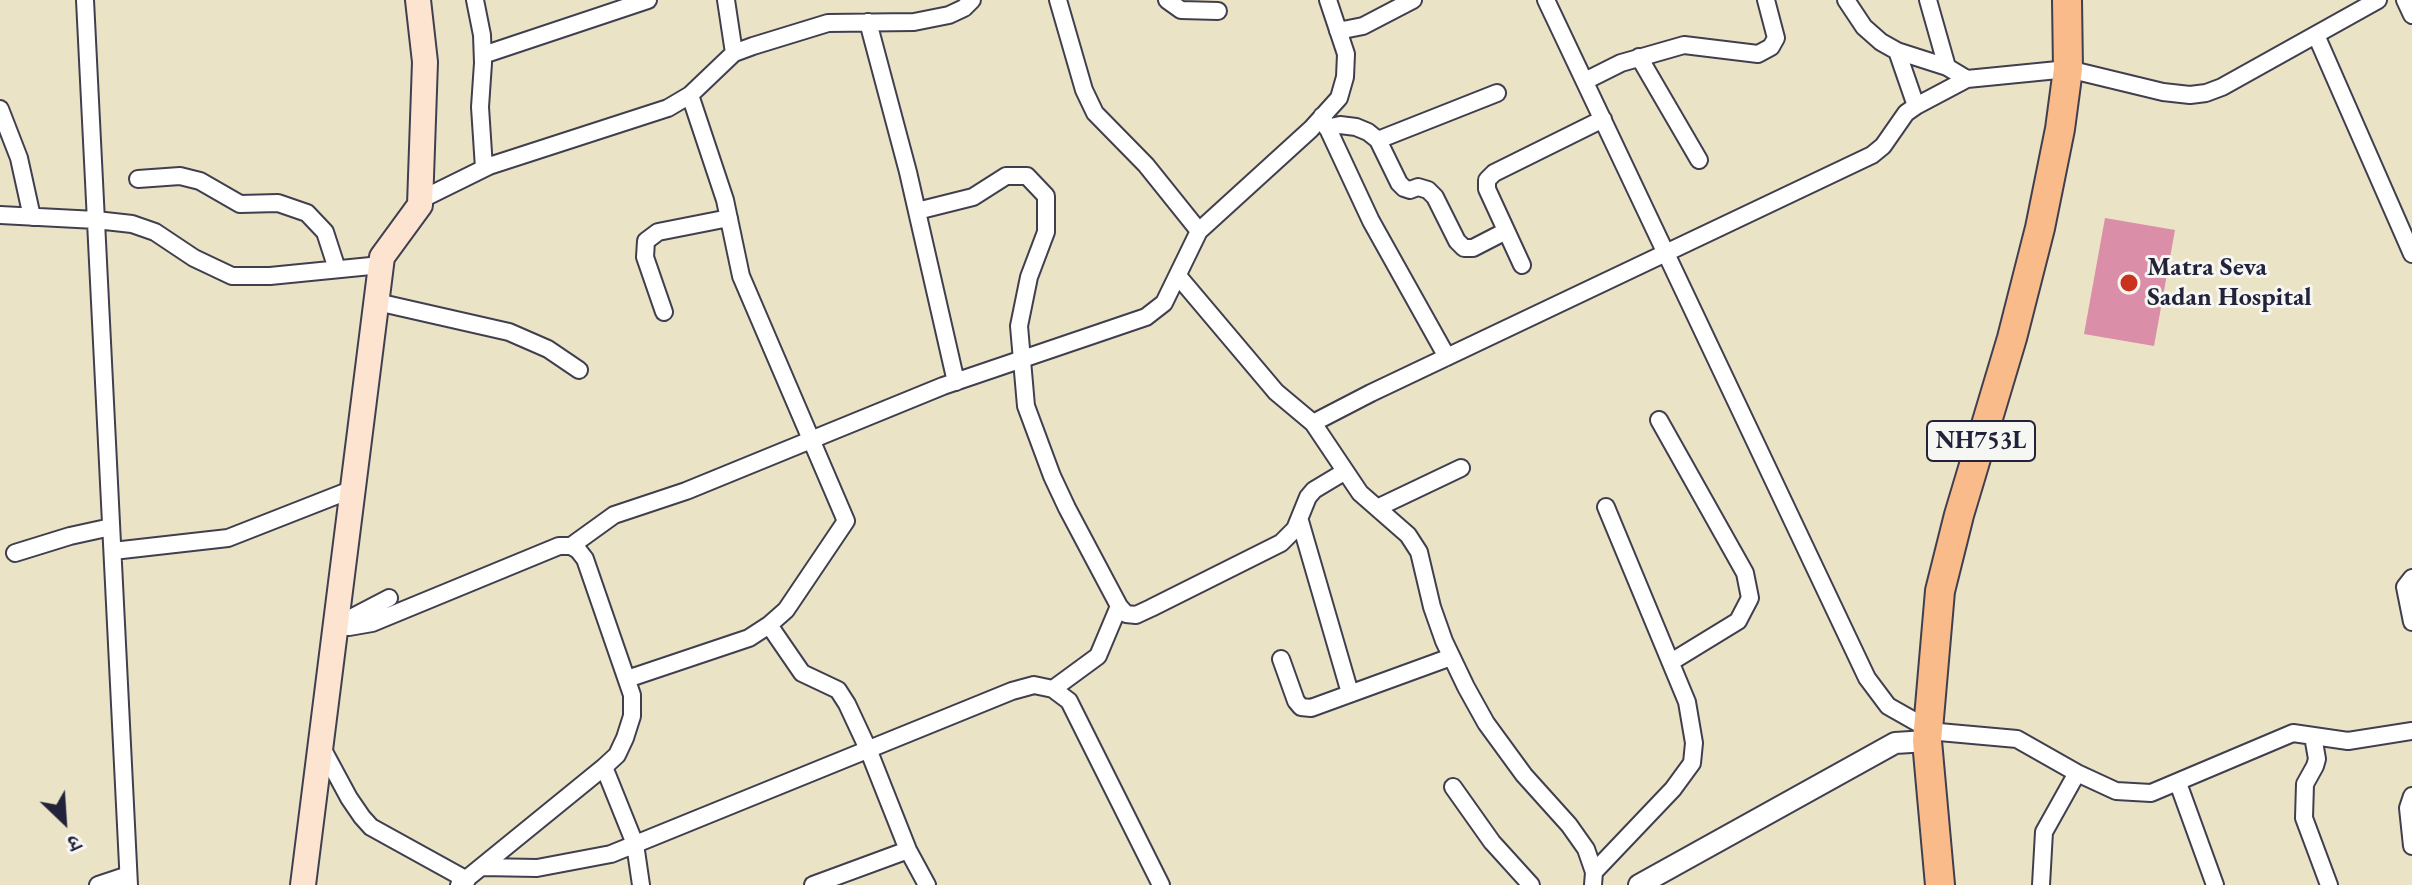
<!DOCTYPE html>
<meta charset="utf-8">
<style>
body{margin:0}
#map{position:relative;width:2412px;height:885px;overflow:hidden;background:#ebe3c5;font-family:"EB Garamond","Noto Serif Devanagari",serif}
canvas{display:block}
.north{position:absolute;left:24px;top:781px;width:80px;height:80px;-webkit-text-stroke:6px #f6f6f2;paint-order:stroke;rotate:155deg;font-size:22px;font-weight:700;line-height:32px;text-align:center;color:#22223b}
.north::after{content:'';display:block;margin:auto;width:28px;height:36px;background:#22223b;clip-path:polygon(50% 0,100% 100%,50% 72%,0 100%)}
</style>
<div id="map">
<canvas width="2412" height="885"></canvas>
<div class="north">उ</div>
</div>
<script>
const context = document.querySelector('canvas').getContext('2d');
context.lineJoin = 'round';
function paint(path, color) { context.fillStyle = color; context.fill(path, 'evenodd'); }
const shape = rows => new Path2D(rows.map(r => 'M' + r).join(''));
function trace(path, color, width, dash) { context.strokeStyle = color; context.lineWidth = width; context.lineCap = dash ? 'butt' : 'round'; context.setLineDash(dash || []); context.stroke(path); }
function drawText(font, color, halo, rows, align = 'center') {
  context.font = font + ' "EB Garamond",serif'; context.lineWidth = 6; context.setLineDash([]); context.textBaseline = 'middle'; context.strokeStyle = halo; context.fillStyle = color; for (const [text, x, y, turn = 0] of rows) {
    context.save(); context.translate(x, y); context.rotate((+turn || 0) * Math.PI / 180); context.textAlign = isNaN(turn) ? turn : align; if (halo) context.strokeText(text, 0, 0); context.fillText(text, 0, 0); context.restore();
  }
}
const building = shape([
 [2105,218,2175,230,2154,346,2084,334]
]);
const minor = shape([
 [85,0,129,885],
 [475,0,482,35,483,63,480,107,484,168],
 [726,0,734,53],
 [1058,0,1084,90,1095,113,1146,165,1199,231],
 [1167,0,1181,10,1218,11],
 [1546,0,1867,678,1888,706,1918,723,1929,724],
 [1846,0,1864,27,1881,42,1897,51,1947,67,1967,79,2068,69,2163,92,2190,95,2206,93,2222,87,2378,0],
 [1928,0,1947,67],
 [2405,0,2412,15],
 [868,22,908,172,956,382],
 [1338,31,1363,26,1413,0],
 [2316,35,2412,254],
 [1897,51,1916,106,1967,79],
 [483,55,648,0],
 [1639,57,1699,160],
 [1585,81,1621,63,1684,45,1758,54,1771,47,1776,38,1766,0],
 [0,109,19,158,32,217],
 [1322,116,1371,221,1447,357],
 [1327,128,1340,125,1356,127,1368,132,1378,140,1399,183,1404,188,1410,190,1418,187,1428,190,1435,197,1457,241,1464,248,1473,248,1506,231],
 [1378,140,1497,93],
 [138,179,180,176,200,181,240,204,278,203,307,213,325,232,337,269],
 [420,200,489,166,668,108,690,95,734,53,753,46,828,23,914,22,949,15,964,8,972,0],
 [917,211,973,197,1006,176,1027,176,1046,196,1046,232,1029,277,1019,326,1026,406,1052,476,1067,508,1119,606,1126,614,1136,615,1151,608,1281,543,1295,529,1308,497,1314,490,1344,472],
 [0,215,96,220,132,224,155,232,194,258,232,276,270,276,381,265],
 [1522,265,1487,189,1487,180,1494,173,1603,119],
 [1178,276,1276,392,1313,423,1360,493,1408,535,1419,552,1432,607,1444,641,1466,687,1486,723,1524,775,1569,825,1586,849,1594,872,1593,885],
 [377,302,509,332,548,349,579,370],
 [664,312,645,257,646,241,658,232,729,218],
 [1659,420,1745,573,1750,598,1738,621,1671,662],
 [1313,423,1371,393,1872,155,1883,146,1906,113,1916,106],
 [1377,508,1461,468],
 [1300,521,1350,693],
 [571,546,614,515,686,491,943,386,1146,317,1164,303,1199,231,1311,129,1339,98,1345,77,1346,54,1328,0],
 [113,551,228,538,353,489],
 [15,553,70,536,111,527],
 [2412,578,2405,587,2412,622],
 [341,623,389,598],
 [769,625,802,673,838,690,847,704,868,749,908,850,927,885],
 [336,626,349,627,372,623,559,546,571,546,578,550,585,559,632,695,632,716,625,738,617,755,604,767,459,885],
 [1281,659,1296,701,1301,707,1311,708,1451,657],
 [627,679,749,638,769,625,786,610,846,521,741,276,725,200,690,95],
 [1053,689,1098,656,1119,606],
 [1928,731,2017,739,2077,773,2116,791,2151,793,2293,733,2348,741,2412,731],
 [2313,736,2317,759,2315,766,2305,784,2304,818,2329,885],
 [321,746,349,798,362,817,371,827,467,880],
 [604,767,635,844,641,885],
 [2178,783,2215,885],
 [1453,787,1492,842,1531,885],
 [2412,796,2408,808,2412,846],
 [482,867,537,868,611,854,1012,691,1034,685,1053,689,1069,701,1161,885],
 [1594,872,1673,789,1692,763,1694,743,1687,702,1606,507],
 [98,885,128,875],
 [813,885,908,850],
 [2041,885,2044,832,2077,773]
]);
const tertiary = shape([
 [1639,885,1895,743,1927,741]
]);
const secondary = shape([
 [303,885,382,257,420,205,425,62,418,0]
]);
const trunk = shape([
 [1940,885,1927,741,1940,591,1959,515,2012,338,2040,228,2060,129,2068,69,2067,0]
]);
const markers = [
 [2129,283,10,"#c8321e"]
];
const shields = [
 [1981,441,108]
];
const shieldNames = [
 ["NH753L",1981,441]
];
const poiNames = [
 ["Matra Seva",2147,268],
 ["Sadan Hospital",2147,298]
];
paint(building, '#da8ea7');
trace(minor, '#403f50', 20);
trace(tertiary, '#403f50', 24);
trace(secondary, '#403f50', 28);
trace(trunk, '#403f50', 32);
trace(minor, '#fff', 16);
trace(tertiary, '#fff', 20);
trace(secondary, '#fde4d1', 24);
trace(trunk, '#fabb8b', 28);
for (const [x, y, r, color] of markers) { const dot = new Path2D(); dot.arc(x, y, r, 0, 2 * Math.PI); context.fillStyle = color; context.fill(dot); trace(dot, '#f6f6f2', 3); }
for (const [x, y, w] of shields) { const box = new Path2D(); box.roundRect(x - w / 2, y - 20, w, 40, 6); context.fillStyle = '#f6f6f2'; context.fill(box); trace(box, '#22223b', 2); }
drawText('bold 24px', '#22223b', null, shieldNames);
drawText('bold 26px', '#22223b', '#f6f6f2', poiNames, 'left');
</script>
